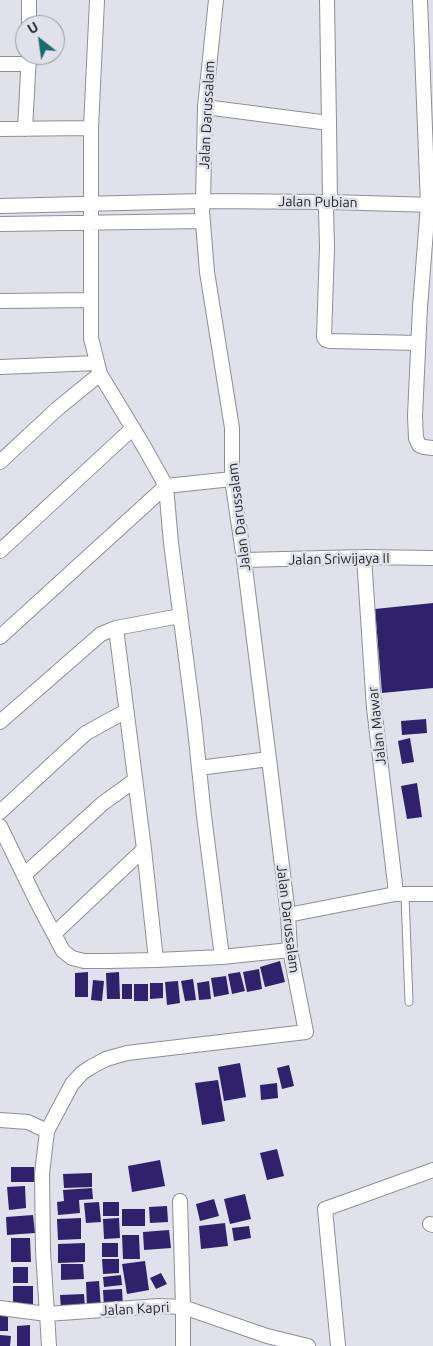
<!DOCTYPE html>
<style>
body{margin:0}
#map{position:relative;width:433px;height:1346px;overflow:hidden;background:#e0e1eb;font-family:Ubuntu,sans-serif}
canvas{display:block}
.north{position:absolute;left:15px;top:15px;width:50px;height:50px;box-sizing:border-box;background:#e0e1eb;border:1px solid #96969e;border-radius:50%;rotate:330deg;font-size:14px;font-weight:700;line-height:20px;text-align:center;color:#26262a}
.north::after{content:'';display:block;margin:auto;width:18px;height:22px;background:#1e6b6c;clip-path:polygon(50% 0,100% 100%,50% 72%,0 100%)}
</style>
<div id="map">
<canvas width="433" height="1346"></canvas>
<div class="north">U</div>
</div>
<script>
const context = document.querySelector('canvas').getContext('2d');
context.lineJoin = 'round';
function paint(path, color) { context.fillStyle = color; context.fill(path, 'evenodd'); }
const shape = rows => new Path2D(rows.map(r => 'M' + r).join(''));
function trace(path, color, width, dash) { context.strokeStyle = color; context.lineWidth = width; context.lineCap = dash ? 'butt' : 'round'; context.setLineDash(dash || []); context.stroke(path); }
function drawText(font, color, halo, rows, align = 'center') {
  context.font = font + ' Ubuntu,sans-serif'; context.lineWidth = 5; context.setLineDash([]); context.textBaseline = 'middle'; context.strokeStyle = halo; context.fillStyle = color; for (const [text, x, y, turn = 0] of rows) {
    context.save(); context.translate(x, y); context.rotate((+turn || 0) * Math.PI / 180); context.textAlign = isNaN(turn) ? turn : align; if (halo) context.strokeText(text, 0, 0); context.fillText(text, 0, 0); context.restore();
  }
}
const building = shape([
 [433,603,433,688,382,693,375,609],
 [426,719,427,733,402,735,401,721],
 [410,738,414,762,402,764,398,741],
 [417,783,422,817,407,819,401,786],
 [280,961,285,982,265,987,260,967],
 [259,969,262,989,247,992,243,972],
 [88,972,88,997,75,997,75,973],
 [119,972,120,999,107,999,106,973],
 [240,972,245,991,232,994,228,974],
 [226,976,229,994,214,997,211,978],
 [193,979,196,1000,185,1001,181,981],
 [93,980,104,981,102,1001,91,1000],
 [178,981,180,1003,167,1005,165,982],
 [209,981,211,999,199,1000,197,983],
 [150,983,163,983,163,998,150,999],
 [122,984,132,984,132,999,122,999],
 [134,984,148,984,148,1001,134,1001],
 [240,1063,246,1097,224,1101,218,1067],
 [289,1065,294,1086,282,1089,277,1068],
 [218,1080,225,1121,202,1125,195,1083],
 [277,1083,278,1098,261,1100,260,1085],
 [277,1149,284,1176,267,1180,260,1153],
 [160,1160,165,1186,132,1192,128,1166],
 [11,1167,34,1167,35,1182,11,1182],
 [92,1173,92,1187,64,1188,63,1174],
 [25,1186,26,1208,9,1210,7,1187],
 [92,1188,93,1199,79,1200,80,1213,58,1215,57,1202,64,1201,63,1190],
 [245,1194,251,1219,230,1224,224,1199],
 [214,1199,219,1216,200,1221,196,1204],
 [99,1202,101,1222,86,1223,84,1203],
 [103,1202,119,1202,119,1216,103,1216],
 [167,1206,168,1222,150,1223,149,1207],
 [122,1209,145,1209,145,1226,122,1226],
 [33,1215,35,1233,7,1235,6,1217],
 [81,1218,81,1239,58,1240,57,1219],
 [119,1218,120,1238,104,1239,103,1219],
 [225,1223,228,1246,201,1249,199,1226],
 [249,1226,251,1238,234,1241,232,1228],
 [169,1230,171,1248,144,1250,143,1232],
 [122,1235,139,1235,140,1259,123,1259],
 [11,1238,30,1238,31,1262,11,1262],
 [85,1243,85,1262,58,1263,58,1244],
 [102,1243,118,1243,118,1257,102,1257],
 [102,1259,119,1259,119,1273,103,1274],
 [145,1261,149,1290,127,1294,122,1264],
 [61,1264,83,1264,84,1279,61,1280],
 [13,1267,28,1267,28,1283,13,1283],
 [161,1273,167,1284,156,1289,150,1278],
 [121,1275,122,1285,104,1287,103,1277],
 [99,1281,101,1308,87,1308,86,1282],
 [13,1286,33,1286,33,1306,13,1306],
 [122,1289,123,1306,104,1307,103,1290],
 [84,1294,85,1308,61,1310,60,1295],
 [0,1316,8,1316,8,1331,0,1331],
 [30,1325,30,1346,17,1346,17,1326],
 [0,1335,11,1336,10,1346,0,1346]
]);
const service = shape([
 [405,895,409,1002]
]);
const minor = shape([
 [29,0,29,25],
 [97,0,91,128,91,338,100,374,143,445,166,486,232,479],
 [327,0,329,123],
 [420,0,428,205,420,307,415,416,416,438,419,445,424,447,433,448],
 [0,64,29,64],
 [205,107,329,123,330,202,326,209,327,247,324,337,326,340,330,341,418,343],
 [0,129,91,128],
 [25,129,29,55],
 [0,206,203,201,330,202,433,205],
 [0,224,203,221],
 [0,301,91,300],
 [0,367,97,363],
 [0,462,57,409,100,374],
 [166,486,171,543,194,720,204,816,222,957],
 [0,551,133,428],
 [364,557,374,708,395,884,395,894],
 [244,560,364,557,433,558],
 [0,637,166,486],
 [0,722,101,634,116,628],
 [199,768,269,759],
 [0,812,86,733,126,711],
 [0,826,36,900,63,951,72,958,84,961,108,961,156,960,222,957,290,950],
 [24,875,102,804,135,780],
 [288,915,395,894,433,894],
 [54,934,144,849],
 [156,960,144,849,116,628,180,616],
 [0,1120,28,1122,47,1131],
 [180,1201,183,1307,183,1346],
 [430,1224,433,1225],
 [0,1308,47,1314,159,1306,183,1307,267,1336,308,1346],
 [49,1346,43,1251,42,1174,47,1131,72,1084,82,1073,91,1067,106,1059,127,1053,306,1032,290,950,288,915,269,759,244,560,232,479,232,428,207,272,202,211,203,201,205,107,216,0],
 [338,1346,325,1209,433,1170]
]);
const streetNames = [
 ["Jalan Darussalam",207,115,-87],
 ["Jalan Pubian",318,202,1],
 ["Jalan Darussalam",239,517,-97],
 ["Jalan Sriwijaya II",339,559,-1],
 ["Jalan Mawar",377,726,-96],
 ["Jalan Darussalam",288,919,83],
 ["Jalan Kapri",135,1309,-3]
];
paint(building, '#2f216c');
trace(service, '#8e8e97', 9);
trace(minor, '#8e8e97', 16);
trace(service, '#fff', 7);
trace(minor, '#fff', 14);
drawText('14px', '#26262a', '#e0e1eb', streetNames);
</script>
